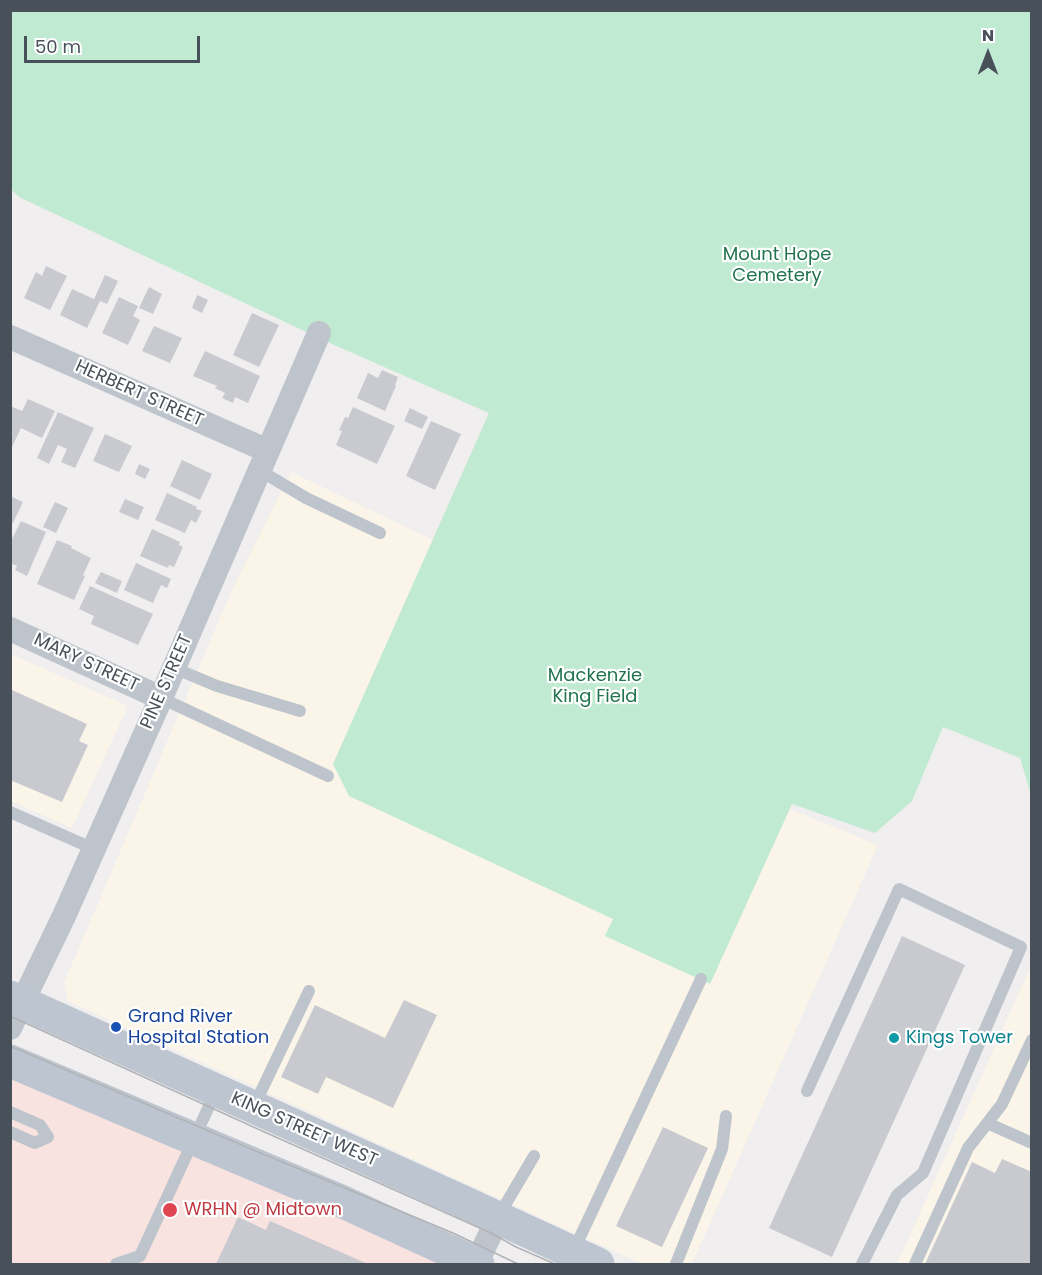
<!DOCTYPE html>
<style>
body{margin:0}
#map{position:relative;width:1042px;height:1275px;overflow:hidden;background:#f0eeee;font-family:Poppins,sans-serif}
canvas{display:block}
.frame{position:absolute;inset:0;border:12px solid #485059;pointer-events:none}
.north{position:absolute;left:958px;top:24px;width:60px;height:60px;-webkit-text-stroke:4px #fff;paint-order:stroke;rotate:0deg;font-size:16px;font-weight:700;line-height:24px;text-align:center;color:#485059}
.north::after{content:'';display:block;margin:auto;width:21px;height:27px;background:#485059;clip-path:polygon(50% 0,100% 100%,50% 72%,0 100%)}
.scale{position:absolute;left:24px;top:36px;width:176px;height:27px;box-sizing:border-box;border:3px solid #485059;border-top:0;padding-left:8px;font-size:18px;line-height:21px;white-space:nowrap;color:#485059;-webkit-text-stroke:4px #fff;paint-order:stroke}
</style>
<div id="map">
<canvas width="1042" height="1275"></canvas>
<div class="frame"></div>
<div class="north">N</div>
<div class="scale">50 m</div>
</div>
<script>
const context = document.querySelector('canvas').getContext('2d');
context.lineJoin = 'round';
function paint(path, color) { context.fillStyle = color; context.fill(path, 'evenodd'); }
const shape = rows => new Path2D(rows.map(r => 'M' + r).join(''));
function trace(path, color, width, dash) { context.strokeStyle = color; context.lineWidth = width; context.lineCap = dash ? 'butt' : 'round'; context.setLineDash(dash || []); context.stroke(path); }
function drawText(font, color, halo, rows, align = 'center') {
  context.font = font + ' Poppins,sans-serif'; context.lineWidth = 4.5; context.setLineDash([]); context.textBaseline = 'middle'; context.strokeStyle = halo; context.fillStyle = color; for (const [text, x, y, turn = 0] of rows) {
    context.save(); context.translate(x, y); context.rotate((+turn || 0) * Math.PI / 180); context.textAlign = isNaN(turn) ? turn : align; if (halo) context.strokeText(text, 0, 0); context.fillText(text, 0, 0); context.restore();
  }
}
const commercial = shape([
 [291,472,433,540,333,764,613,919,606,936,710,983,790,809,878,845,692,1264,642,1264,68,1001,64,983,231,592],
 [11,654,128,706,72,828,11,801],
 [1031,966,1031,1264,897,1264,970,1102]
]);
const medical = shape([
 [11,1055,448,1264,11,1264]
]);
const green = shape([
 [10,11,1031,11,1031,795,1020,758,943,727,912,801,875,833,792,804,710,984,605,936,613,919,349,796,333,764,489,413,332,344,19,197,10,188]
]);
const building = shape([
 [46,266,67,276,50,310,24,298,36,272,42,276],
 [105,275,118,281,107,304,100,301,87,328,60,315,72,289,94,299],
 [149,287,162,294,153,314,139,308],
 [197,295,208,300,202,313,192,308],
 [119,297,138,306,133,316,140,320,128,345,102,333],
 [252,313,279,325,259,367,233,355],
 [154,326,182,338,170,363,142,351],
 [205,351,260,376,248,403,235,397,233,403,222,398,225,393,215,388,217,386,193,376],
 [382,370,398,377,395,385,396,386,385,411,357,398,368,373,378,378],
 [28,399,55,411,42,438,21,428,10,451,10,406,22,411],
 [353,407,395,426,377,464,336,445,342,431,339,430,345,417,348,418],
 [410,408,428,417,422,429,404,421],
 [58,412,94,428,75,468,61,462,67,449,58,445,49,464,37,458],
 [431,421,461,434,435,490,406,476],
 [105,434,132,446,119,472,93,461],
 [182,460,212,474,200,500,170,486],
 [139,464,150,469,145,479,135,474],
 [167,493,197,507,196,509,202,511,196,523,191,520,185,533,155,520],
 [10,496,23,502,13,523,10,522],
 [125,499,144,507,138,520,119,512],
 [55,502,68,508,56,533,43,527],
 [21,521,46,532,27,576,15,570,17,566,10,563,10,543],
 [152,529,180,542,179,545,183,547,174,567,169,565,168,568,140,556],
 [57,540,72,546,71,548,91,558,83,575,85,576,74,600,37,584],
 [136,563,171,579,167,588,161,585,153,603,124,590],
 [101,572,122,581,117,593,95,583],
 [90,586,153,614,138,645,91,624,94,616,79,609],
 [12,690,87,724,79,741,88,745,62,802,10,780,10,694],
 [902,936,965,965,832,1257,769,1228],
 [404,1000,437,1015,393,1108,326,1077,318,1094,281,1077,315,1005,385,1038],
 [663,1127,708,1148,662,1247,616,1226],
 [1002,1159,1032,1172,1032,1264,925,1264,972,1162,995,1173],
 [238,1217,266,1230,270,1221,368,1264,216,1264]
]);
const service = shape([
 [259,470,306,498,380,533],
 [174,668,217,686,300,711],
 [161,698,328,776],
 [10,812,94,849],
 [807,1091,899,889,1021,947,923,1173,897,1195,862,1264],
 [254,1106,309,991],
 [10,1112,40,1125,48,1137,35,1143,10,1132],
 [987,1123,1032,1143],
 [498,1217,534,1156],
 [573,1252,701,979],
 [116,1264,140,1256,216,1091],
 [676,1264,722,1149,726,1116],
 [915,1264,968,1148,1002,1104,1032,1040]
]);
const minor = shape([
 [10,337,268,451],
 [10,629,161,698],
 [10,1028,64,916,161,698,319,333],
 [476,1264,498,1218]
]);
const secondary = shape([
 [10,997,468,1204,598,1264],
 [10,1061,343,1202,478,1264]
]);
const tram = shape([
 [10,1016,260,1130,491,1233,516,1247,555,1264],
 [10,1046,251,1149,453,1233,518,1264]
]);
const markers = [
 [116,1027,6,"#1a4fb4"],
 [894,1038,6,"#0f9aa8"],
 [170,1210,8,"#e0444e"]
];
const parkNames = [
 ["Mount Hope",777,255],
 ["Cemetery",777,276],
 ["Mackenzie",595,676],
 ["King Field",595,697]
];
const streetNames = [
 ["HERBERT STREET",139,394,24],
 ["MARY STREET",86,663,25],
 ["PINE STREET",167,682,-66],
 ["KING STREET WEST",304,1130,24]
];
const transitNames = [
 ["Grand River",128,1017],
 ["Hospital Station",128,1038]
];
const cultureNames = [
 ["Kings Tower",906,1038]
];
const healthNames = [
 ["WRHN @ Midtown",184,1210]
];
paint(commercial, '#faf5e8');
paint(medical, '#f8e3e0');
paint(green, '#c0ead2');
paint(building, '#c9cad0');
trace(service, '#bec4cb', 12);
trace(minor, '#bec4cb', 24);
trace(secondary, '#bdc5d0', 33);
trace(tram, '#b1b3b7', 1.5);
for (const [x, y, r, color] of markers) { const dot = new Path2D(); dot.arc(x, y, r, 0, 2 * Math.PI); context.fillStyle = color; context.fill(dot); trace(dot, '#fff', 2); }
drawText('18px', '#20734e', '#fff', parkNames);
drawText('18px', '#485059', '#fff', streetNames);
drawText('18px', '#164399', '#fff', transitNames, 'left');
drawText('18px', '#0d838f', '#fff', cultureNames, 'left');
drawText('18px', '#be3a42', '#fff', healthNames, 'left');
</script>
